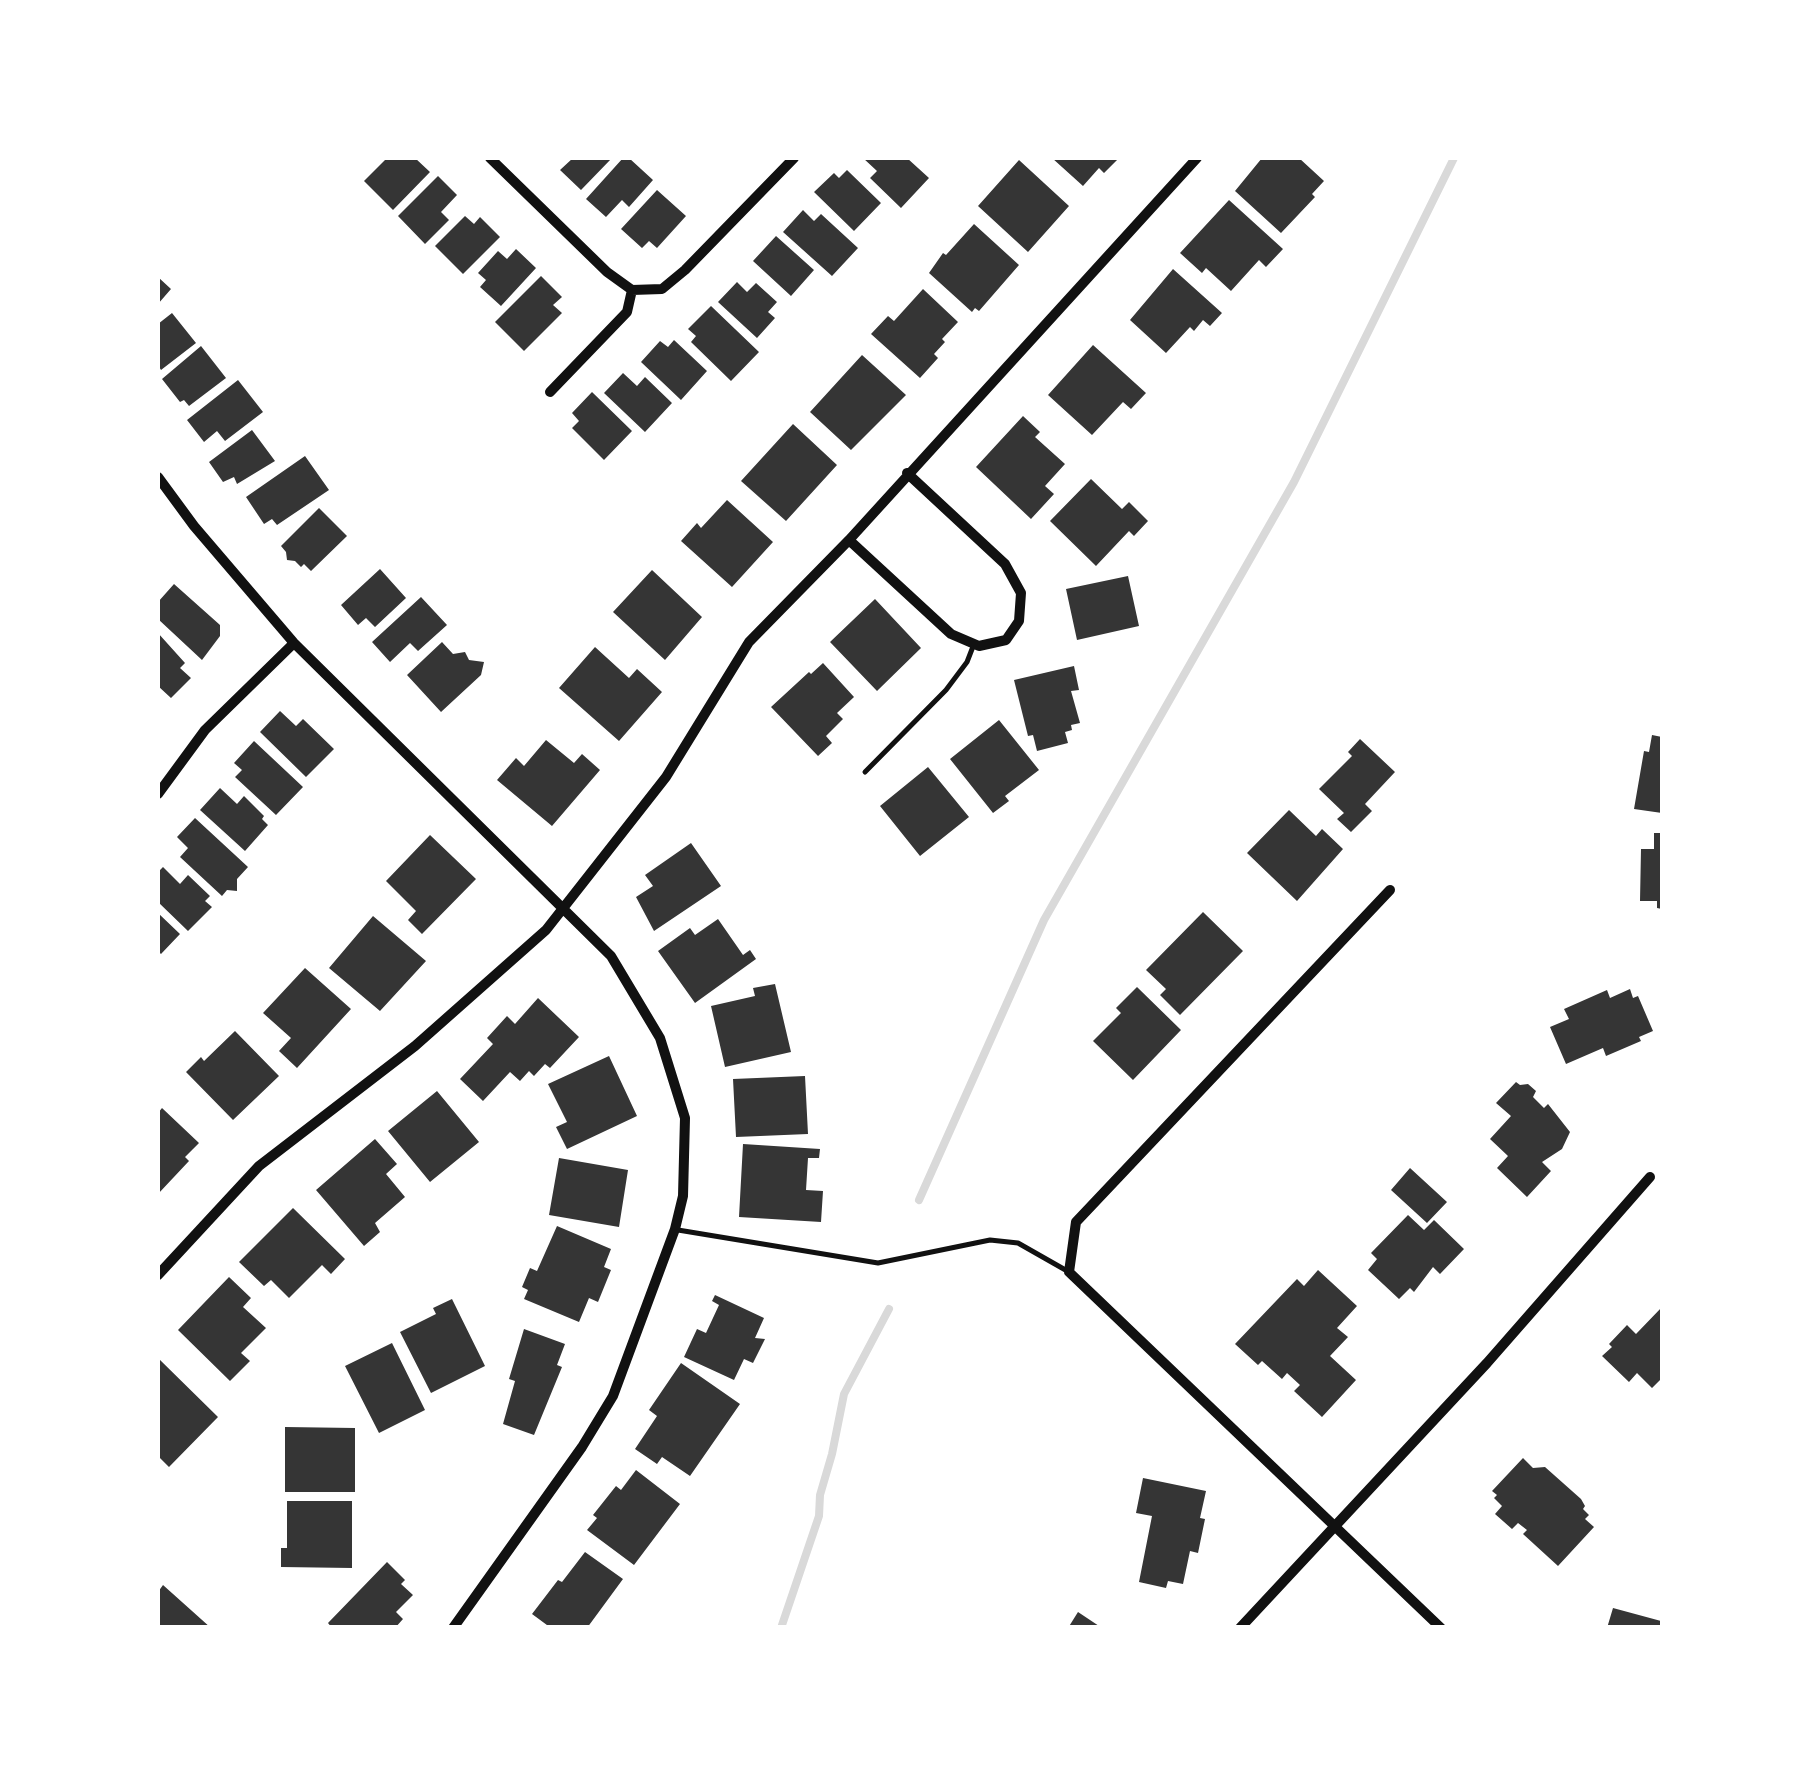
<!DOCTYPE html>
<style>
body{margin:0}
#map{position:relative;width:1820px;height:1785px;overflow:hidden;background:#fff;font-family:"Sofia Sans Condensed",sans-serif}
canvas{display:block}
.frame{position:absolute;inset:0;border:160px solid #fff;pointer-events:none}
</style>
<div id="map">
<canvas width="1820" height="1785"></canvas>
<div class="frame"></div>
</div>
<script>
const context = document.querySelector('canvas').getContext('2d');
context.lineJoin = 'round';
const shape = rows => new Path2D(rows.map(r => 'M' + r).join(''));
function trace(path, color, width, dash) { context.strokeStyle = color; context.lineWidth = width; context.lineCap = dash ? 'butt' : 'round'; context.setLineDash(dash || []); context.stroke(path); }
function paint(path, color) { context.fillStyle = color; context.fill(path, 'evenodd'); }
const stream = shape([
 [919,1200,1044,920,1294,482,1454,158],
 [781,1628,819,1516,820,1495,832,1454,844,1394,889,1309]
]);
const building = shape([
 [387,158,415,158,430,172,393,210,364,181],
 [573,158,612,158,581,190,560,170],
 [623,158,629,158,653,180,629,207,622,200,606,217,586,199],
 [863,158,907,158,929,178,901,208,870,178,877,171],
 [1052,158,1119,158,1104,173,1099,168,1083,186],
 [1262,158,1299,158,1324,181,1312,194,1315,197,1281,233,1235,191],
 [1019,160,1069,206,1028,252,978,206],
 [847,170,881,203,854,231,814,192,834,173,839,178],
 [438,176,457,195,441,212,449,220,425,244,398,216],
 [657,190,686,216,657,248,649,241,642,248,621,229],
 [1229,200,1283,249,1266,267,1259,260,1231,291,1206,268,1202,273,1180,253],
 [803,210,814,221,821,214,858,248,832,276,783,232],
 [465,216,474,224,480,217,500,237,463,274,435,246],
 [974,224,1019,265,979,311,975,308,972,312,929,273,943,253,946,255],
 [776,236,814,270,791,296,753,261],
 [516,249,536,268,501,306,480,287,486,280,478,273,498,251,507,259],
 [1173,269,1222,313,1210,326,1203,320,1194,331,1190,327,1166,353,1130,320],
 [541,276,562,297,553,305,562,313,524,351,495,322],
 [158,277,171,289,158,304],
 [737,282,747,292,756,283,777,302,768,312,775,318,757,338,718,302],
 [923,289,958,322,942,339,945,342,934,354,938,358,920,378,871,334,888,316,894,321],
 [711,306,759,352,731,381,691,342,696,336,688,329],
 [172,313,196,343,161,370,158,365,158,324],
 [674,340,707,371,681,400,641,362,660,341,668,347],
 [1093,345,1146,393,1131,409,1123,402,1092,435,1048,395],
 [201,346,226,378,189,406,184,400,180,402,162,379],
 [862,355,906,395,851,450,810,412],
 [623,373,637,386,645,377,672,403,645,432,604,393],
 [238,380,263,412,225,441,217,431,204,442,187,420],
 [592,392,632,431,604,460,572,428,579,421,572,413],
 [1023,416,1040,432,1035,437,1065,464,1045,486,1054,494,1031,519,976,467],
 [793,424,837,465,786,521,741,481],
 [252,430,275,461,237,484,234,477,223,482,209,462],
 [305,456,329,490,277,525,272,519,264,524,246,497],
 [1091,479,1122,509,1129,502,1148,521,1134,536,1129,531,1096,566,1050,521],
 [727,500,773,542,732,587,681,541,697,523,701,528],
 [319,508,347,536,311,571,304,564,301,567,295,561,287,560,286,552,281,546],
 [380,569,406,598,375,627,366,618,358,625,341,605],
 [652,570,702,617,665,660,613,612],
 [1128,576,1139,626,1077,640,1066,589],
 [174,584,220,625,220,636,202,660,158,619,158,602],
 [421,597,447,625,418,651,410,643,390,662,372,642],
 [875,599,921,648,877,691,830,642],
 [158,633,185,663,180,668,191,678,171,698,158,686],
 [442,642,453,654,465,652,469,660,484,662,481,675,441,712,407,675],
 [595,647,629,678,637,669,662,692,619,741,559,688],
 [823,663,854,697,837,713,843,719,826,736,832,743,818,756,771,707,809,672,811,674],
 [1074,666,1079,690,1071,691,1080,723,1071,725,1072,730,1065,732,1068,743,1037,751,1033,735,1028,736,1014,680],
 [280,711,296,726,303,719,334,749,306,777,260,732],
 [999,720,1039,770,1005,796,1009,801,993,813,950,759],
 [1652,735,1662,737,1662,813,1634,809,1644,751,1649,752],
 [1360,739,1395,772,1365,804,1372,811,1351,832,1337,819,1344,813,1319,789,1352,756,1348,752],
 [546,740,574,763,582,754,600,770,552,826,497,780,516,758,524,766],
 [254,741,303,787,276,815,235,777,242,770,234,763],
 [928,767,969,817,920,856,880,806],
 [220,788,237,804,244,796,264,816,262,819,268,825,245,851,200,810],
 [1289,810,1316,836,1322,829,1343,849,1297,901,1247,853],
 [195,818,248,867,237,879,237,891,227,890,222,896,180,857,188,848,177,837],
 [1654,833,1662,833,1662,909,1657,908,1657,901,1640,901,1641,849,1654,849],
 [430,835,476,879,422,934,408,920,416,911,386,881],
 [691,843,721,886,654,931,636,897,653,886,645,875],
 [163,867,180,884,188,875,210,896,205,901,212,907,188,931,158,902,158,872],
 [1203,912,1243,951,1180,1015,1160,995,1166,989,1146,970],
 [158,913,180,934,161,954,158,951],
 [373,916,426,961,380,1011,329,968],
 [718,919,743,955,750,950,756,959,695,1003,658,951,690,928,695,935],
 [305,968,351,1009,297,1068,279,1051,291,1038,263,1013],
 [775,984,791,1052,725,1067,711,1006,755,996,753,988],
 [1137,987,1181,1030,1133,1080,1093,1041,1121,1013,1116,1008],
 [1630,989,1633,998,1638,996,1653,1031,1639,1037,1641,1041,1606,1056,1603,1048,1566,1064,1550,1027,1569,1019,1564,1009,1607,990,1610,998],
 [538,998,579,1037,550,1068,545,1064,534,1076,529,1071,520,1081,510,1072,483,1101,460,1079,493,1044,487,1038,507,1016,515,1024],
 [235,1031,279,1076,233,1120,186,1072,201,1057,204,1061],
 [609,1056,637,1116,567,1149,556,1127,567,1122,548,1084],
 [805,1076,808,1134,736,1137,733,1079],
 [1516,1082,1520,1085,1528,1084,1536,1091,1533,1097,1544,1108,1548,1104,1570,1132,1562,1149,1542,1162,1551,1171,1527,1197,1497,1168,1508,1156,1490,1139,1511,1116,1496,1103],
 [437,1091,479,1142,430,1182,388,1131],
 [162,1108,199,1143,185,1157,189,1161,158,1194,158,1113],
 [375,1139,397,1164,386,1174,405,1197,375,1223,380,1232,364,1246,316,1190],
 [743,1144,820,1149,819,1158,808,1158,806,1190,823,1191,821,1222,739,1217],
 [559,1158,628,1170,619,1227,549,1215],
 [1410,1168,1447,1202,1427,1223,1391,1190],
 [293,1208,345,1259,331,1274,322,1265,289,1298,271,1280,264,1286,239,1262],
 [1408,1215,1424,1230,1434,1220,1464,1249,1440,1274,1433,1267,1414,1292,1410,1288,1399,1299,1368,1270,1377,1259,1371,1253],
 [557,1226,611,1249,604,1267,611,1270,598,1302,589,1298,579,1322,524,1299,528,1290,522,1287,530,1268,537,1271],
 [1318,1270,1357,1306,1337,1328,1348,1337,1330,1356,1356,1380,1322,1417,1294,1391,1300,1385,1287,1373,1282,1379,1262,1361,1258,1365,1235,1344,1297,1279,1304,1286],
 [229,1277,251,1298,243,1307,266,1328,241,1353,250,1361,230,1381,178,1330],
 [715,1295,764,1318,755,1338,765,1339,753,1363,744,1359,734,1380,684,1357,697,1329,706,1333,719,1305,712,1301],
 [452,1299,485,1366,431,1393,400,1332,436,1314,433,1308],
 [1662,1307,1662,1378,1652,1388,1637,1373,1629,1382,1602,1356,1612,1347,1609,1344,1627,1325,1636,1334],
 [524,1329,565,1344,557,1365,562,1367,534,1435,503,1424,515,1381,509,1379],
 [392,1343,425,1410,379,1433,345,1366],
 [158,1358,218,1417,169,1467,158,1456],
 [681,1363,740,1404,690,1476,662,1457,657,1464,635,1449,657,1416,649,1410],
 [285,1427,355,1428,355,1492,285,1492],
 [1523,1458,1533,1468,1545,1467,1581,1499,1585,1506,1583,1509,1589,1515,1585,1519,1594,1527,1558,1566,1523,1534,1527,1530,1518,1523,1512,1529,1495,1514,1502,1506,1494,1498,1497,1495,1492,1491],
 [636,1470,680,1504,634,1565,587,1530,597,1518,593,1515,616,1486,621,1490],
 [1143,1478,1206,1491,1200,1518,1205,1519,1198,1553,1190,1551,1183,1584,1168,1581,1166,1588,1139,1582,1152,1516,1136,1513],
 [287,1501,352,1501,352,1568,281,1567,281,1548,287,1548],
 [585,1552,623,1579,587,1628,551,1628,532,1614,558,1580,562,1582],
 [387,1562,405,1580,401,1584,413,1595,396,1612,403,1619,395,1628,332,1628,328,1623],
 [163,1585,211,1628,158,1628,158,1592],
 [1613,1608,1661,1621,1662,1628,1607,1628],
 [1078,1612,1102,1628,1068,1628]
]);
const service = shape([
 [865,772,946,690,967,662,974,644],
 [678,1230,878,1263,990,1240,1018,1243,1069,1272]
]);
const minor = shape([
 [490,158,607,272,632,290,662,289,685,270,794,158],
 [550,392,627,312,632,290],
 [158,477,194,526,294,643,611,956,660,1038,685,1118,683,1196,675,1229,613,1396,582,1447,453,1628],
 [849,540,951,634,979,646,1006,640,1019,621,1021,593,1005,564,907,473],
 [158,794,205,730,294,643],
 [1390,890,1076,1222,1069,1272,1441,1628],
 [158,1275,259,1166,415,1046,546,930,666,777,749,642,849,540,1197,158],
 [1240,1628,1487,1363,1650,1177]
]);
trace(stream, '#d9d9d9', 8);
paint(building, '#353535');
trace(service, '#111', 5);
trace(minor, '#111', 10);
</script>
